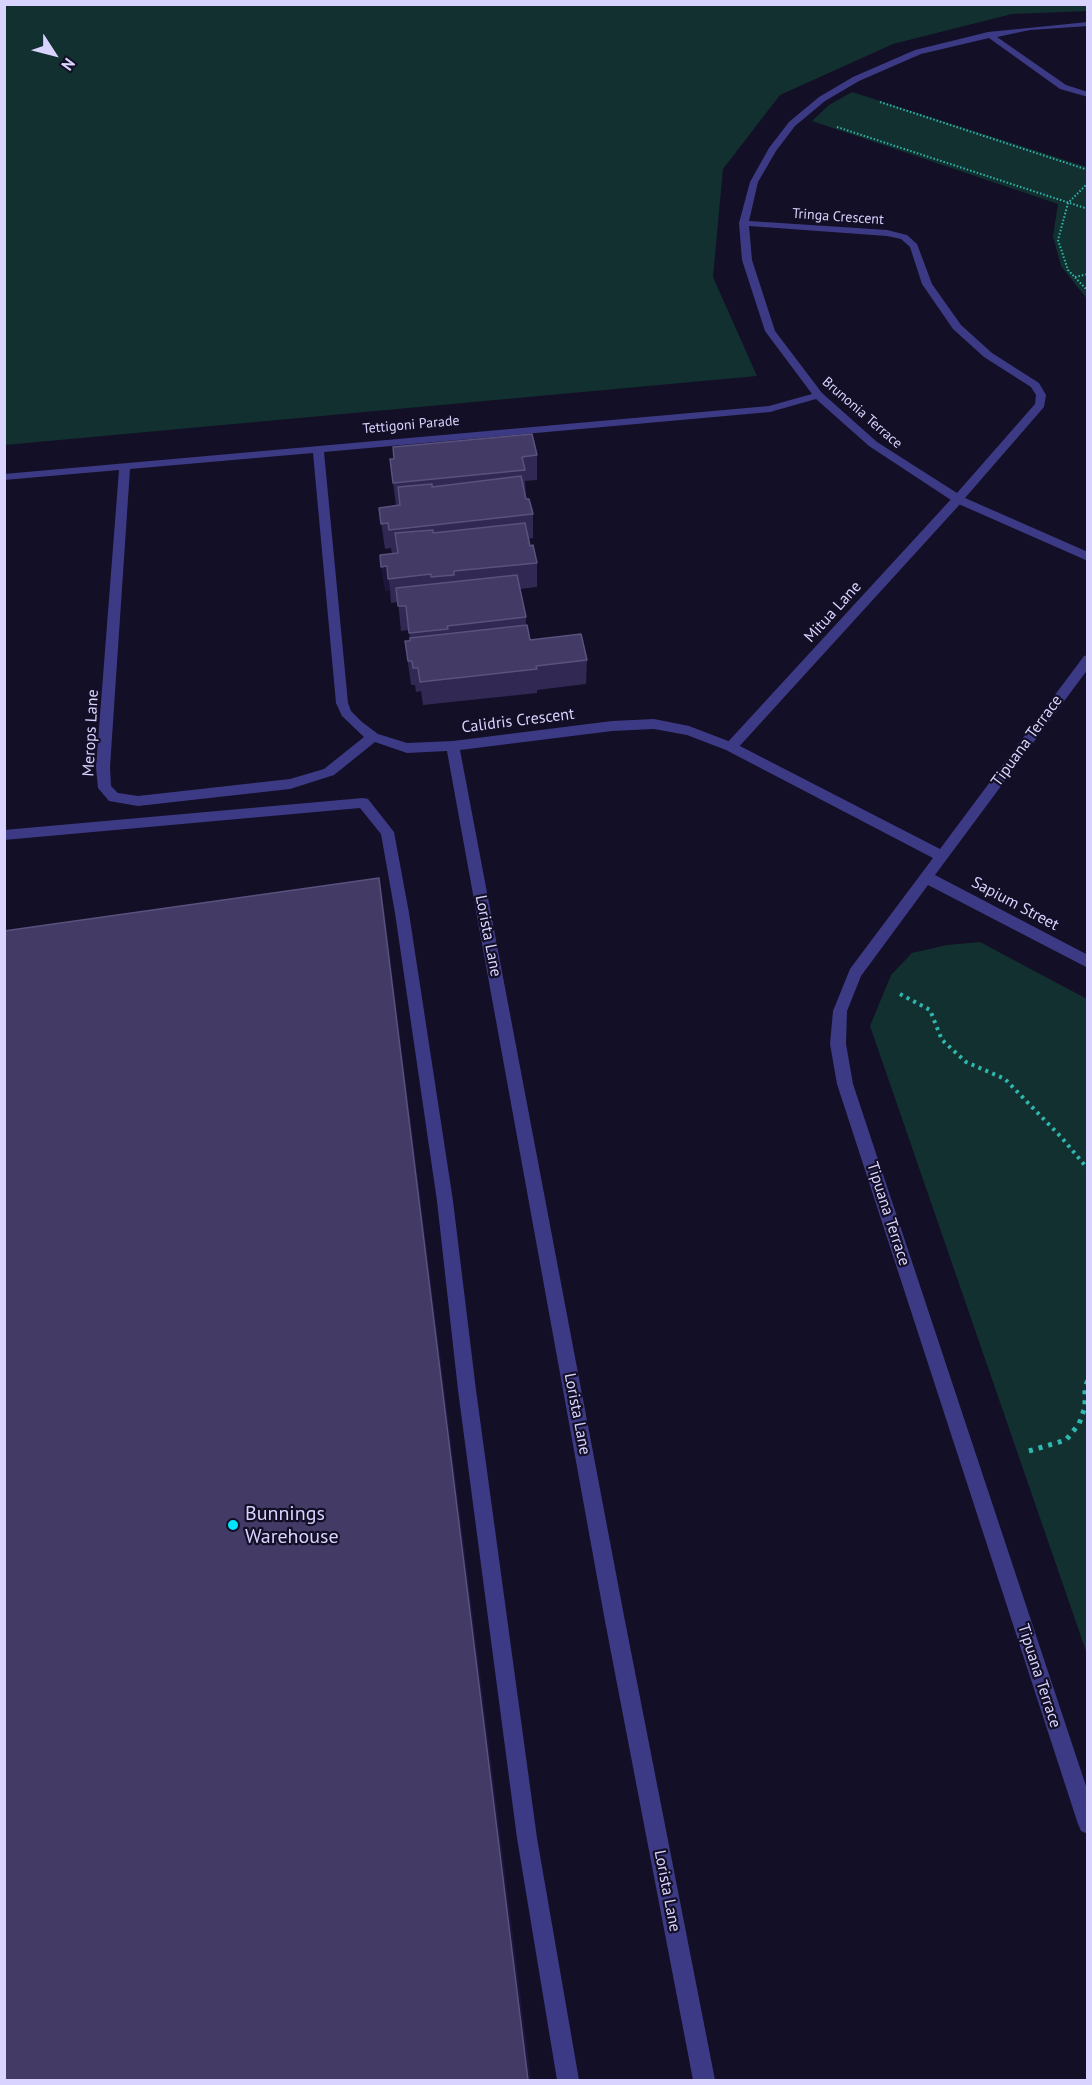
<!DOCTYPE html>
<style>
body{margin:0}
#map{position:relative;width:1092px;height:2085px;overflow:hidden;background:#130f26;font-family:"PT Sans",sans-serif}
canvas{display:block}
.frame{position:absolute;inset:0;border:6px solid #d9d4ff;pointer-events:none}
.north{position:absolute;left:24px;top:24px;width:60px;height:60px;-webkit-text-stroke:4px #130f26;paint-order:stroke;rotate:126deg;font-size:16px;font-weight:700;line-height:24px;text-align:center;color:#d9d4ff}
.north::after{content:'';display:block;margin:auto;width:21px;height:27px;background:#d9d4ff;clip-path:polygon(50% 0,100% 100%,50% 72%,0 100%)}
</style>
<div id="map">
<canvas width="1092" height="2085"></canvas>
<div class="frame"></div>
<div class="north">N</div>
</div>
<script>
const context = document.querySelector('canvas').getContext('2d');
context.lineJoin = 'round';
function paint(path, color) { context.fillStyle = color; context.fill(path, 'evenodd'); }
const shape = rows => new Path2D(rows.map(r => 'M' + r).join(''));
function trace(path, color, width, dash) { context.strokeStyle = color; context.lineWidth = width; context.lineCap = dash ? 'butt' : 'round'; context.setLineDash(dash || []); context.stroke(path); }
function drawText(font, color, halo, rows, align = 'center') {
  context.font = font + ' "PT Sans",sans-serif'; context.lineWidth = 4.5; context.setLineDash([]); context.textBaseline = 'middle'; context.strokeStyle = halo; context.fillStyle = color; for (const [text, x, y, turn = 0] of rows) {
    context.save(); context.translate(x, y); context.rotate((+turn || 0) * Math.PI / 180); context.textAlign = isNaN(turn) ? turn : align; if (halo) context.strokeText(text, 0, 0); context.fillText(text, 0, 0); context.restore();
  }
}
const green = shape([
 [5,4,1087,4,1088,11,1012,14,893,44,780,95,723,169,713,277,757,376,5,445],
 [852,92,1087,167,1087,299,1061,266,1053,236,1058,204,812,121,829,105],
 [980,942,1087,999,1087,1654,870,1026,891,975,912,953,947,945]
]);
const pathFar2 = shape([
 [880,102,1088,170],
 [837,127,1088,209],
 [1088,183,1068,203,1058,240,1068,270,1088,291],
 [1075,277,1088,274]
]);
const pathFar1 = shape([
 [900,994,930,1010,942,1040,966,1062,1005,1079,1062,1138,1088,1169]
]);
const path = shape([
 [1029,1451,1066,1440,1079,1424,1085,1407,1085,1387,1088,1380]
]);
const service = shape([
 [958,495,962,496,962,502,736,750,726,750,725,747,726,744,954,496,958,495],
 [363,798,368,799,394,832,409,913,453,1201,476,1390,537,1838,579,2080,557,2080,517,1838,458,1390,437,1201,395,913,381,834,360,808,4,840,4,830,363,798]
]);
const minor = shape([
 [1088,22,1088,26,1030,30,997,37,1066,85,1088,92,1088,97,1060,89,989,38,921,54,859,81,825,101,795,126,776,151,758,182,749,221,887,230,907,235,917,244,932,284,961,325,992,353,1039,383,1046,395,1044,407,965,498,1088,552,1088,561,954,502,869,446,816,399,770,412,324,452,348,703,351,711,362,722,378,734,407,743,453,741,612,721,654,719,689,726,736,744,940,849,1084,656,1088,655,1088,669,935,875,1088,955,1088,968,928,885,861,976,847,1011,846,1044,853,1084,1088,1792,1088,1834,1081,1831,1078,1824,837,1084,830,1044,833,1011,850,969,933,858,726,750,687,735,654,729,612,731,460,750,625,1621,715,2080,693,2080,605,1621,447,751,407,753,375,742,334,775,290,789,138,806,109,801,98,788,96,767,119,470,4,480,4,474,769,406,812,394,765,331,742,260,739,223,750,182,769,148,789,122,819,97,853,77,915,50,988,32,1088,22],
 [749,226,887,236,901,239,910,247,922,284,953,329,984,357,1031,387,1036,395,1035,404,957,493,877,442,822,393,775,331,752,260,749,226],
 [313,453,336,703,342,716,364,737,324,769,290,779,138,796,118,793,111,786,110,767,130,469,313,453]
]);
const wall = shape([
 [537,455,537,480,525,481,526,499,533,514,533,538,528,539,530,546,537,563,537,587,520,589,526,617,526,625,530,640,587,660,586,684,537,690,537,693,423,705,421,691,416,692,415,685,411,685,405,641,410,641,409,630,401,631,398,602,391,603,390,590,385,591,392,554,391,548,385,549,379,508,396,506,390,459]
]);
const shadedWall = shape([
 [387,566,390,590,385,591,381,567],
 [379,878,385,915,531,2080,528,2080]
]);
const building = shape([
 [532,434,537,455,522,457,525,470,393,483,390,459,394,459,393,447,532,434],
 [521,476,526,499,529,499,533,514,389,530,388,523,381,524,379,508,400,505,398,487,432,484,432,487,521,476],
 [525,523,530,546,533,545,537,563,454,571,454,575,431,577,431,574,388,579,387,566,381,567,380,555,398,553,395,533,433,530,433,533,525,523],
 [517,575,526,617,447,626,448,629,409,633,406,606,398,606,396,588,517,575],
 [527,625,530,640,581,634,587,660,536,666,537,669,420,682,418,668,413,668,412,661,408,661,405,641,410,641,410,638,527,625],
 [379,878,528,2080,4,2080,4,931,379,878]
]);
const markers = [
 [233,1525,6,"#00e5ff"]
];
const farStreetnames = [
 ["Tringa Crescent",838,217,4],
 ["Brunonia Terrace",862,413,41],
 ["Tettigoni Parade",411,425,-5]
];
const streetNames = [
 ["Mitua Lane",833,612,-48],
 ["Calidris Crescent",518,721,-7],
 ["Merops Lane",91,733,-87],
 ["Tipuana Terrace",1027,741,-54],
 ["Sapium Street",1015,904,28],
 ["Lorista Lane",488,936,79],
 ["Tipuana Terrace",888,1214,72],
 ["Lorista Lane",577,1414,79],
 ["Tipuana Terrace",1039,1676,72],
 ["Lorista Lane",667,1891,79]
];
const nearPoinames = [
 ["Bunnings",245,1514],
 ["Warehouse",245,1537]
];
paint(green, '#12302f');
trace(pathFar2, '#2fb8b0', 2, [1.5, 2]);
trace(pathFar1, '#2fb8b0', 4, [3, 4.5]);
trace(path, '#2fb8b0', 5, [4, 6]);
paint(service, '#3d3a85');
paint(minor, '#3d3a85');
paint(wall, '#312854');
paint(shadedWall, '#1d163a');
paint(building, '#433a66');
trace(building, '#5a527e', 1.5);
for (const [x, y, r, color] of markers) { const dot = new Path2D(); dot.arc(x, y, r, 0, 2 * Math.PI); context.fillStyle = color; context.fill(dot); trace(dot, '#130f26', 2); }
drawText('14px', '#d9d4ff', '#130f26', farStreetnames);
drawText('16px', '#d9d4ff', '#130f26', streetNames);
drawText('20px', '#d9d4ff', '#130f26', nearPoinames, 'left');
</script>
